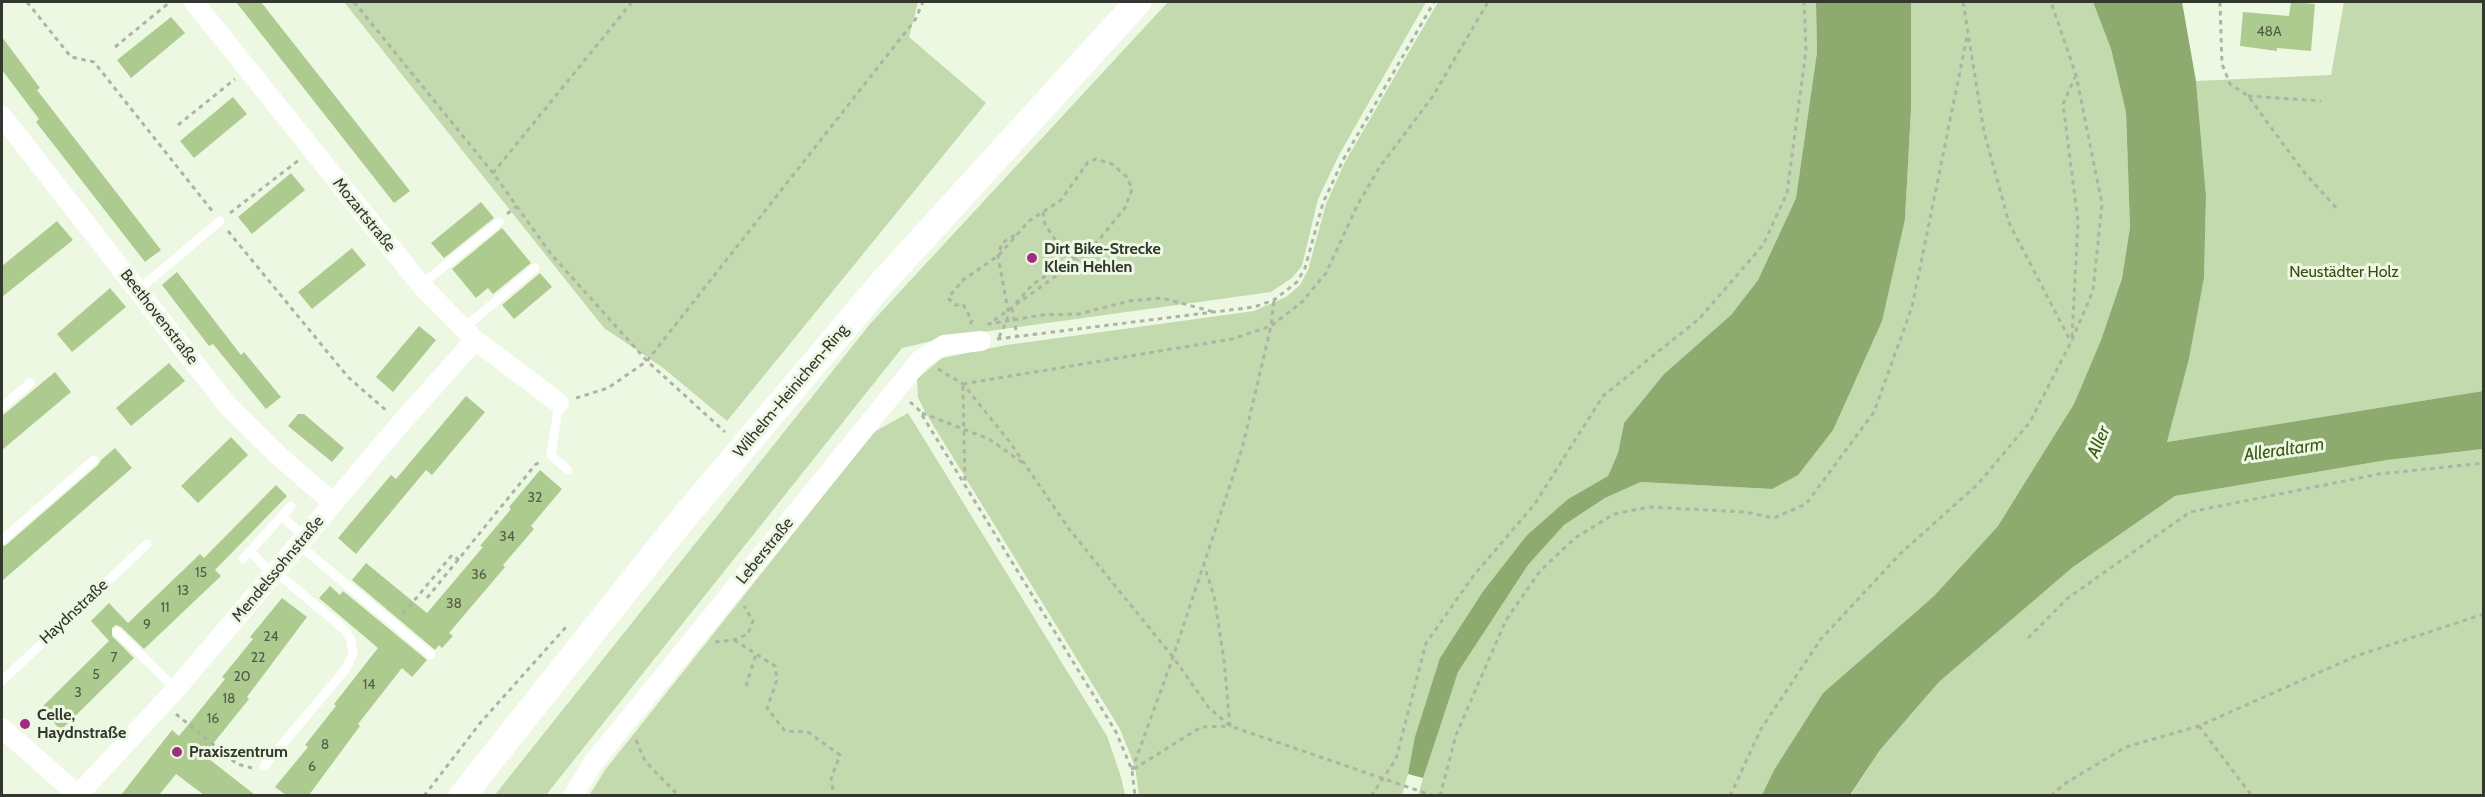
<!DOCTYPE html>
<meta charset="utf-8">
<style>
body{margin:0}
#map{position:relative;width:2485px;height:797px;overflow:hidden;background:#edf8e3;font-family:Cabin,sans-serif}
canvas{display:block}
.frame{position:absolute;inset:0;border:3px solid #33372f;pointer-events:none}
</style>
<div id="map">
<canvas width="2485" height="797"></canvas>
<div class="frame"></div>
</div>
<script>
const context = document.querySelector('canvas').getContext('2d');
context.lineJoin = 'round';
function paint(path, color) { context.fillStyle = color; context.fill(path, 'evenodd'); }
const shape = rows => new Path2D(rows.map(r => 'M' + r).join(''));
function trace(path, color, width, dash) { context.strokeStyle = color; context.lineWidth = width; context.lineCap = dash ? 'butt' : 'round'; context.setLineDash(dash || []); context.stroke(path); }
function drawText(font, color, halo, rows, align = 'center') {
  context.font = font + ' Cabin,sans-serif'; context.lineWidth = 6; context.setLineDash([]); context.textBaseline = 'middle'; context.strokeStyle = halo; context.fillStyle = color; for (const [text, x, y, turn = 0] of rows) {
    context.save(); context.translate(x, y); context.rotate((+turn || 0) * Math.PI / 180); context.textAlign = isNaN(turn) ? turn : align; if (halo) context.strokeText(text, 0, 0); context.fillText(text, 0, 0); context.restore();
  }
}
const green = shape([
 [344,2,918,2,909,37,986,103,727,421,662,367,604,328],
 [1168,2,1426,2,1339,155,1318,199,1302,266,1292,278,1271,292,953,336,902,348,546,795,494,796,870,324],
 [1438,2,1816,2,1817,52,1796,198,1758,280,1731,315,1664,374,1624,423,1618,453,1608,476,1568,499,1527,535,1484,590,1408,774,1402,795,1139,795,1135,767,1120,729,925,412,918,397,917,379,942,358,1007,345,1254,311,1286,297,1300,285,1308,270,1326,204,1345,162],
 [1911,2,2093,2,2111,49,2126,112,2130,227,2122,277,2101,340,2074,404,2039,463,1998,526,1934,596,1823,693,1774,770,1762,795,1418,796,1432,744,1458,672,1528,565,1564,525,1605,498,1641,482,1772,489,1905,219,1911,109],
 [2344,2,2483,2,2483,391,2167,442,2189,359,2204,278,2206,196,2196,81,2331,75],
 [908,413,1107,736,1121,777,1125,795,589,796,605,770,874,432],
 [2483,449,2483,795,1850,796,1880,750,1939,682,2073,567,2175,496,2387,460]
]);
const water = shape([
 [1816,2,1911,2,1911,109,1905,219,1882,321,1833,430,1798,475,1772,489,1641,482,1605,498,1564,525,1528,565,1458,672,1423,778,1408,774,1415,737,1440,658,1484,590,1527,535,1568,499,1608,476,1618,453,1624,423,1664,374,1731,315,1758,280,1796,198,1817,52],
 [2093,2,2182,2,2196,81,2206,196,2204,278,2189,359,2167,442,2483,391,2483,449,2387,460,2175,496,2073,567,1939,682,1880,750,1850,795,1762,795,1774,770,1823,693,1934,596,1998,526,2074,404,2101,340,2122,278,2130,227,2126,112,2111,49]
]);
const building = shape([
 [236,2,261,2,410,191,394,203],
 [2291,2,2315,4,2311,51,2277,48,2277,51,2240,46,2243,12,2289,16],
 [171,17,185,33,131,78,117,60],
 [2,37,40,88,37,90,161,250,145,262,36,122,39,119,2,70],
 [233,97,247,114,194,158,180,141],
 [291,173,305,190,252,234,238,217],
 [481,202,494,218,444,258,431,243],
 [57,221,73,240,2,297,2,266],
 [502,228,531,263,493,294,488,288,476,298,452,269],
 [352,248,366,265,312,309,298,292],
 [177,272,241,355,244,352,281,397,266,409,213,344,209,346,162,285],
 [540,273,552,287,514,319,502,305],
 [110,288,126,307,72,352,57,334],
 [419,326,436,340,393,392,376,377],
 [169,363,185,381,131,426,116,408],
 [55,372,71,392,2,450,2,416],
 [466,396,485,412,432,475,426,470,356,554,338,538,391,475,396,479],
 [298,414,304,414,344,448,332,462,288,426],
 [231,437,248,455,198,503,181,486],
 [115,448,132,468,2,581,2,547,6,545,98,465,101,460],
 [540,470,562,489,531,526,534,529,503,565,505,567,449,633,453,636,442,648,439,645,435,650,352,580,366,563,427,613,483,547,480,546,511,509,509,507],
 [276,485,287,496,215,570,221,576,144,649,121,627,116,625,112,628,112,636,134,658,61,730,40,709,109,641,91,621,109,603,128,623,200,554,204,558],
 [330,586,340,595,343,591,427,660,412,677,402,668,358,724,360,726,309,795,286,795,275,787,308,747,305,745,336,706,334,704,378,648,319,598],
 [282,598,307,617,247,697,249,699,204,755,255,795,204,795,176,774,159,795,121,795,172,730,179,736,225,679,222,677,253,639,250,637]
]);
const path = shape([
 [27,2,71,57,94,62,213,212],
 [354,2,493,173],
 [632,2,493,173,551,254,647,361,725,432],
 [1963,2,1984,132,2009,223,2071,342],
 [2220,2,2222,64,2230,84,2248,96,2303,171,2339,211],
 [115,47,170,2],
 [2248,96,2321,101],
 [178,125,235,79],
 [1043,212,1045,224,1056,241,1074,258],
 [230,213,299,160],
 [507,214,517,206],
 [228,231,348,377,388,412],
 [1016,303,1033,284,1074,258,1083,254],
 [1012,308,1017,336],
 [970,324,972,321,963,304,955,305,948,298,963,280,998,256,1029,221,1061,200,1088,162,1096,159,1112,164,1127,177,1132,189,1125,208,1088,253,989,324,1041,315,1079,314,1129,301,1162,298,1214,312],
 [999,337,1007,321,1008,311,998,256,1002,243,1015,235],
 [2072,337,2078,221,2063,104,2075,77],
 [997,339,1254,307,1274,300,1297,282,1305,268,1323,203,1343,160,1434,2],
 [938,369,963,384,1009,441,1069,529,1173,657,1209,708,1230,726,1434,796],
 [963,384,1232,339,1271,326,1302,302,1326,273,1357,206,1379,168,1433,96,1488,2],
 [963,386,965,484],
 [576,398,608,388,647,361,915,20,923,2],
 [910,402,919,410,1116,732,1132,770,1135,796],
 [922,413,989,439,1023,463],
 [427,598,535,465,541,461],
 [403,614,452,555,459,560],
 [2028,638,2068,598,2190,512,2379,474,2484,463],
 [734,640,775,666,777,680,767,708,785,731,808,732,840,755,831,779,834,796],
 [715,642,734,640,748,634,753,621,744,606],
 [746,686,756,654],
 [176,714,237,764,252,768],
 [2199,726,2252,796],
 [636,740,645,761,675,792,681,796],
 [1134,769,1201,727,1230,726,1224,660,1214,596,1204,565],
 [1132,770,1173,657,1242,449,1271,326,1274,300],
 [424,796,481,722,566,627],
 [1371,796,1396,759,1426,643,1474,575,1534,505,1603,396,1700,318,1763,245,1787,193,1806,50,1804,2],
 [1440,796,1456,735,1506,620,1540,571,1575,538,1614,514,1649,507,1745,512,1774,518,1806,504,1874,412,1912,307,1968,32],
 [1730,796,1761,729,1821,639,1901,553,1978,484,2030,422,2071,342,2093,291,2102,204,2076,75,2051,2],
 [2051,796,2064,784,2126,747,2199,726,2356,656,2484,614]
]);
const service = shape([
 [421,285,499,222],
 [138,290,220,221],
 [463,329,535,268],
 [559,403,551,455,568,470],
 [2,407,30,383],
 [282,516,305,538],
 [2,540,94,460],
 [299,545,431,655],
 [250,551,273,575],
 [243,559,291,506],
 [117,632,176,689],
 [2,681,147,544],
 [264,766,345,670,353,654,351,640,345,630,276,572]
]);
const minor = shape([
 [194,2,421,285,475,340,559,403],
 [2,116,228,406,279,456,333,503],
 [2,728,79,796],
 [78,795,176,689,401,423,475,340],
 [573,796,593,763,921,359,944,345,981,341]
]);
const secondary = shape([
 [462,796,681,521,883,282,1138,2]
]);
const markers = [
 [1032,258,6,"#a22b84"],
 [25,724,6,"#a22b84"],
 [177,752,6,"#a22b84"]
];
const numberNames = [
 ["48A",2269,32],
 ["32",535,498],
 ["34",507,537],
 ["15",201,573],
 ["36",479,575],
 ["13",183,591],
 ["38",454,604],
 ["11",165,608],
 ["9",147,625],
 ["24",271,637],
 ["7",114,658],
 ["22",258,658],
 ["5",96,675],
 ["20",242,677],
 ["14",369,685],
 ["3",78,693],
 ["18",229,699],
 ["16",213,719],
 ["8",325,745],
 ["6",312,767]
];
const streetNames = [
 ["Mozartstraße",364,215,51],
 ["Beethovenstraße",159,317,52],
 ["Wilhelm-Heinichen-Ring",791,391,-50],
 ["Leberstraße",765,551,-51],
 ["Mendelssohnstraße",278,569,-50],
 ["Haydnstraße",74,612,-43]
];
const poiNames = [
 ["Dirt Bike-Strecke",1044,249],
 ["Klein Hehlen",1044,267],
 ["Celle,",37,715],
 ["Haydnstraße",37,733],
 ["Praxiszentrum",189,752]
];
const parkNames = [
 ["Neustädter Holz",2344,272]
];
const waterNames = [
 ["Aller",2099,442,-67],
 ["Alleraltarm",2284,450,-8]
];
paint(green, '#c3d9ae');
paint(water, '#8daa6f');
paint(building, '#adcb8f');
trace(path, '#acb5a5', 3, [4.5, 4.5]);
trace(service, '#fff', 9);
trace(minor, '#fff', 20);
trace(secondary, '#fff', 27);
for (const [x, y, r, color] of markers) { const dot = new Path2D(); dot.arc(x, y, r, 0, 2 * Math.PI); context.fillStyle = color; context.fill(dot); trace(dot, '#edf8e3', 2); }
drawText('14px', '#525c47', null, numberNames);
drawText('16px', '#33372f', '#edf8e3', streetNames);
drawText('bold 16px', '#33372f', '#edf8e3', poiNames, 'left');
drawText('16px', '#344f0f', '#edf8e3', parkNames);
drawText('italic 18px', '#3d581a', '#edf8e3', waterNames);
</script>
